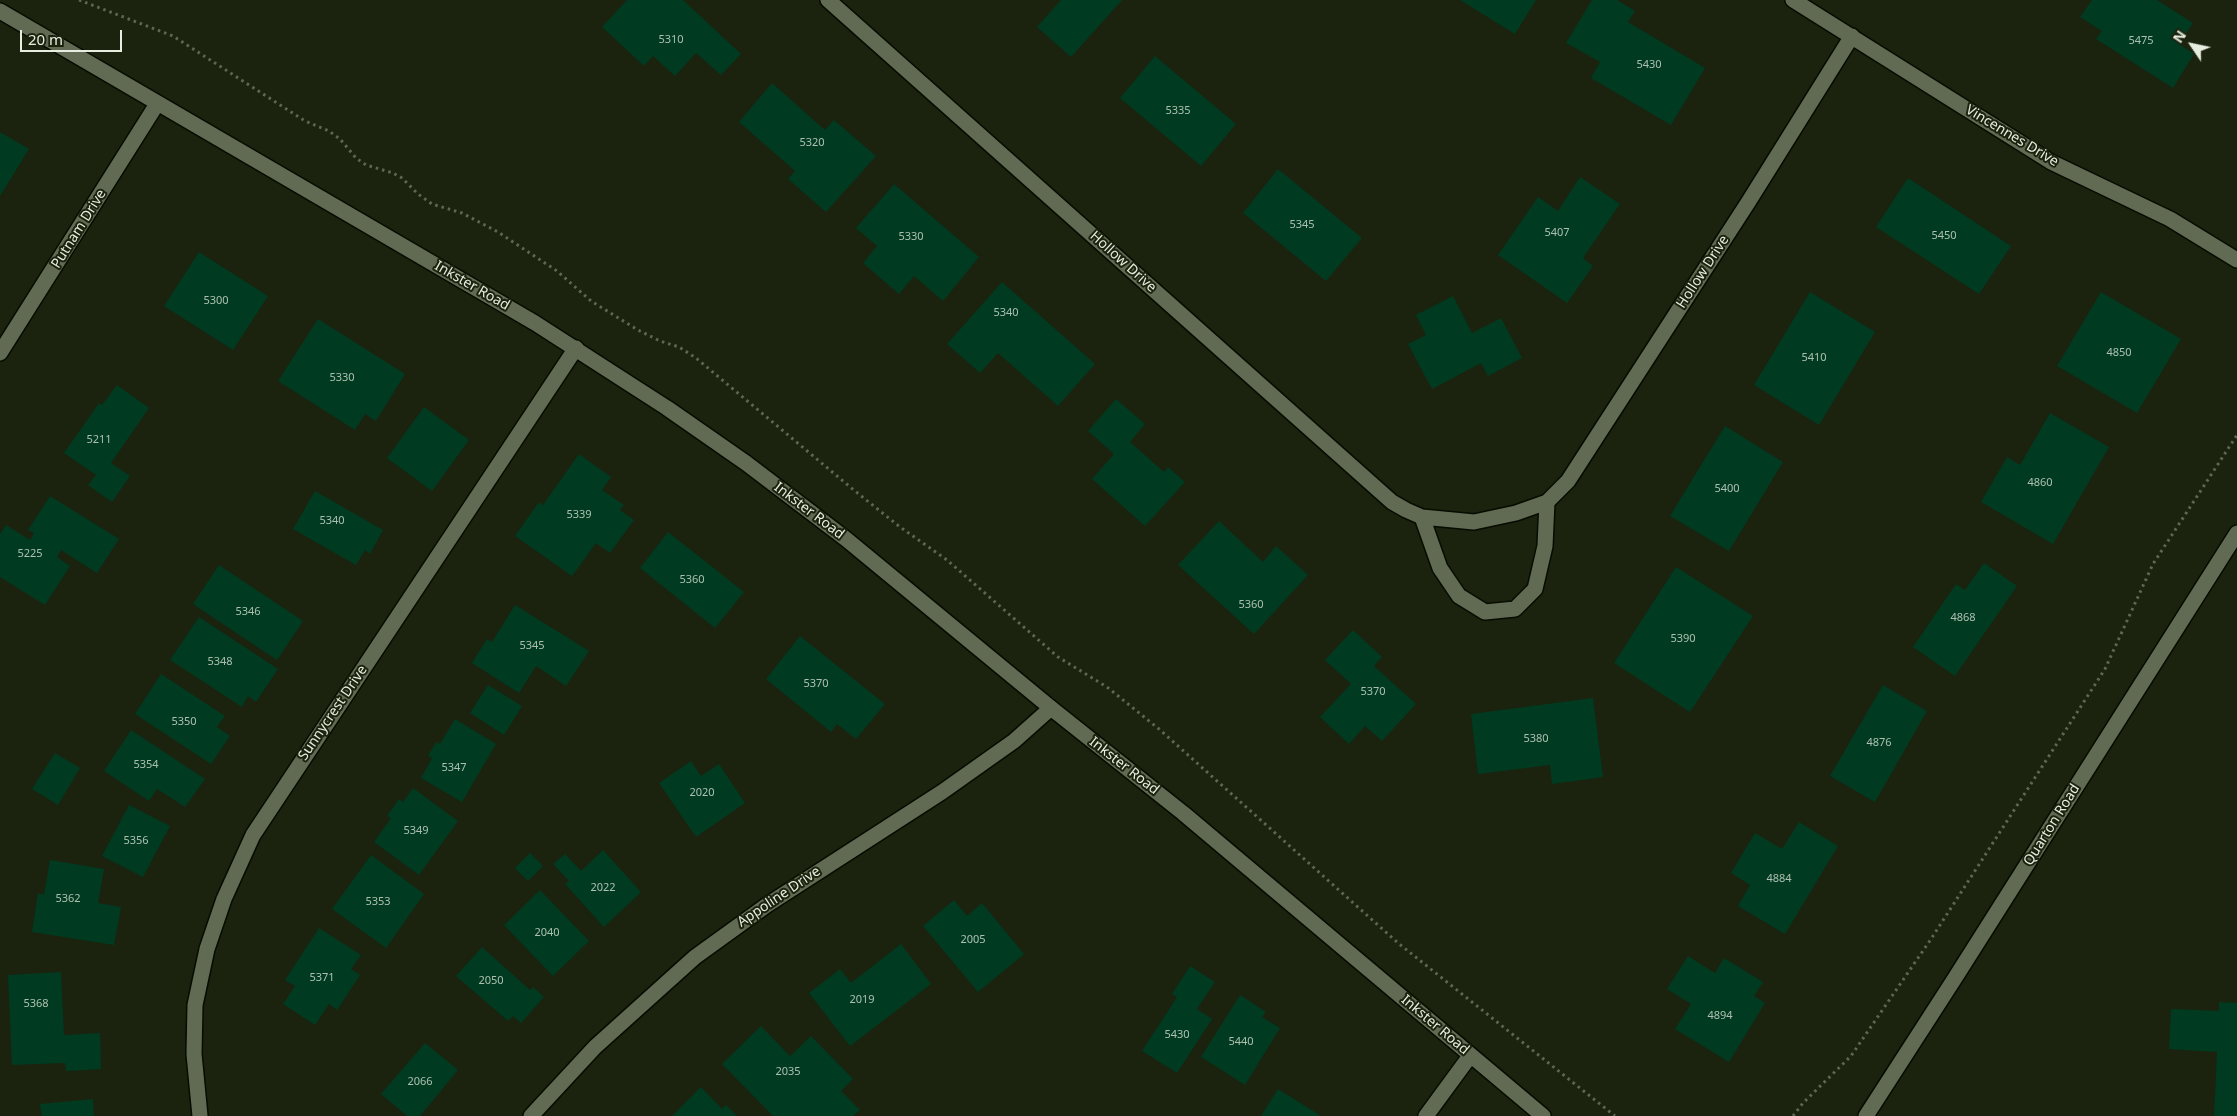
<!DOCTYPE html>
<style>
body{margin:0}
#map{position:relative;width:2237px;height:1116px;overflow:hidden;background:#1b230e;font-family:"Noto Sans",sans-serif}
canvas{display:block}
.north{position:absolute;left:2167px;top:20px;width:50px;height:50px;-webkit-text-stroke:4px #1b230e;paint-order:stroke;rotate:304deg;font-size:14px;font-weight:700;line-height:20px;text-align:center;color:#e7eddf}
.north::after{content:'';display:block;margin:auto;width:18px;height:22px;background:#e7eddf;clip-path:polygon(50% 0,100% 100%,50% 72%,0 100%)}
.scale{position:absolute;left:20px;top:30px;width:102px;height:22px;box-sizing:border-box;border:2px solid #e7eddf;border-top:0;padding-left:6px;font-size:15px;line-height:18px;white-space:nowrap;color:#e7eddf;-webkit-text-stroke:4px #1b230e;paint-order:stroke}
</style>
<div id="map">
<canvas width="2237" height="1116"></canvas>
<div class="north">N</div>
<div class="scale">20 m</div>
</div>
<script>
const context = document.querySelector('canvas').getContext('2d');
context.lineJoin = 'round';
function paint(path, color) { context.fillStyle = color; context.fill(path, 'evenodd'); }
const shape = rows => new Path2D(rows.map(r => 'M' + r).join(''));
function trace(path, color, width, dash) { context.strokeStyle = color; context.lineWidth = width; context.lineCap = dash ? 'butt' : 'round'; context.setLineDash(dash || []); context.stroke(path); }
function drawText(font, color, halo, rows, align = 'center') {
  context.font = font + ' "Noto Sans",sans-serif'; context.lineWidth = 4; context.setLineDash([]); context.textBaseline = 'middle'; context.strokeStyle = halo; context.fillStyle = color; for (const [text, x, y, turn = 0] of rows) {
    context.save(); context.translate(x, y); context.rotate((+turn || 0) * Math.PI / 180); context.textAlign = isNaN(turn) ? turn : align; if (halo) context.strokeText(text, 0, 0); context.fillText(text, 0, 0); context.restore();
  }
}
const building = shape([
 [627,0,683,0,741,54,721,75,696,53,675,76,653,56,644,66,602,27],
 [1061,0,1122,0,1071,57,1037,27],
 [1460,0,1536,0,1515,34],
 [1592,0,1617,0,1635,11,1628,22,1705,68,1671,125,1591,78,1600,62,1566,43],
 [2092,0,2157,0,2193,23,2179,44,2194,54,2173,88,2096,39,2102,31,2080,17],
 [1155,56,1236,124,1201,166,1120,98],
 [772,83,825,130,834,120,876,156,826,212,788,179,795,171,739,122],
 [0,132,29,149,0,196],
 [1278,169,1362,238,1326,281,1243,213],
 [1580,177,1620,204,1583,258,1593,266,1567,303,1498,255,1538,197,1558,211],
 [1908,178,2011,246,1979,294,1876,227],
 [894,184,979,257,943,301,914,276,899,294,863,263,877,246,856,228],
 [199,252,268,296,233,350,164,306],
 [1002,282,1095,364,1058,406,998,353,980,373,947,344],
 [1810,292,1875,332,1819,425,1754,385],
 [2101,292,2181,339,2137,413,2057,366],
 [1453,296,1472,333,1501,318,1522,358,1488,376,1481,363,1432,389,1408,344,1426,335,1416,315],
 [318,319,405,374,376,421,365,414,355,430,278,381],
 [117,385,149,408,111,463,130,476,112,502,88,485,96,475,64,453,99,403,102,405],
 [1116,399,1145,424,1130,442,1164,472,1168,467,1185,482,1145,526,1092,479,1114,454,1088,431],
 [424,407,469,440,432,491,387,458],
 [2050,413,2109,447,2053,544,1981,502,2007,457,2020,465],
 [1725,426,1783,462,1729,551,1670,516],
 [579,454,611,477,602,490,624,505,620,510,634,520,610,553,596,543,572,576,515,536,539,502,543,505],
 [315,491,383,530,370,554,365,550,356,565,293,529],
 [50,496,119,539,97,573,61,550,57,557,70,566,45,605,0,577,0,534,6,525,30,540,34,533,28,530],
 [1219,521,1263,562,1276,546,1308,575,1254,634,1178,565],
 [668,532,744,592,715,628,640,568],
 [1984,563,2017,586,1955,676,1913,647,1956,584,1965,590],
 [219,565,303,621,277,660,193,604],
 [1676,567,1753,616,1690,712,1614,663],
 [515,605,589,651,566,686,536,666,519,693,472,663,487,639,492,642],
 [199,617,278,669,256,702,248,696,242,707,170,660],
 [1353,630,1382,657,1374,666,1416,704,1382,741,1365,726,1349,744,1320,717,1351,684,1325,660],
 [800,636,885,704,856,739,837,724,831,732,766,679],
 [161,674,225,716,217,727,230,736,211,764,135,714],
 [488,685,522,706,504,735,470,713],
 [1883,685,1927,711,1875,802,1830,776],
 [1593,698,1603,777,1552,784,1550,765,1478,774,1471,714],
 [455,719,496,744,462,802,421,778,432,758,428,756,436,742,440,744],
 [131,730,205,779,185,807,157,789,149,801,104,771],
 [55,753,80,768,58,805,32,789],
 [691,761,701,776,719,764,745,803,696,837,659,783],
 [413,788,458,821,419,875,374,842,391,818,387,816,399,799,403,802],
 [129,805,170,826,143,877,102,856],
 [1799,822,1838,846,1785,934,1738,906,1750,885,1731,873,1755,833,1782,849],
 [603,850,641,892,604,927,565,884,569,881,553,864,565,854,581,871],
 [530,853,543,866,528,881,515,868],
 [371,855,424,894,386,948,332,909],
 [50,860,104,869,98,903,121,907,114,945,32,932,38,893,44,895],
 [540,890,589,941,553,976,504,925],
 [954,900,967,916,982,903,1024,954,978,992,923,926],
 [319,928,361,955,351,969,360,975,337,1010,329,1004,315,1025,283,1004,295,986,285,980],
 [901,944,931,984,850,1046,809,993,840,969,851,983],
 [482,947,530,990,533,987,544,997,521,1023,513,1016,508,1021,456,976],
 [1688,956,1715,973,1724,958,1763,982,1754,996,1765,1003,1729,1062,1675,1029,1691,1004,1667,989],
 [1190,966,1215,982,1197,1009,1212,1019,1177,1073,1142,1051,1177,997,1172,994],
 [61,972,64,1035,100,1033,101,1069,66,1071,65,1063,12,1065,8,975],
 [1240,995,1266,1012,1262,1017,1280,1028,1245,1085,1201,1057],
 [2219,1002,2237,1003,2237,1116,2214,1116,2217,1052,2169,1049,2171,1009,2219,1011],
 [761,1026,790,1056,811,1036,853,1079,841,1091,860,1110,853,1116,773,1116,722,1064],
 [425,1043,458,1070,420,1116,407,1116,381,1094],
 [701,1087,722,1109,726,1105,737,1116,672,1116],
 [1278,1089,1321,1116,1261,1116],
 [93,1099,94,1116,42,1116,40,1104]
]);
const path = shape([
 [79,0,173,36,305,121,329,131,340,139,356,158,366,165,393,173,402,178,418,194,432,204,462,213,498,232,557,271,591,301,638,330,660,341,679,347,696,358,855,491,900,527,947,560,1058,657,1107,687,1159,729,1398,943,1615,1116],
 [1793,1116,1803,1103,1851,1056,1931,939,2105,669,2153,564,2237,435]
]);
const minor = shape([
 [828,0,1392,502,1406,510,1422,517,1474,522,1516,513,1547,502,1568,481,1749,201,1852,36],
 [1793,0,2051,162,2170,219,2237,260],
 [0,353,157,104],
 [1422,517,1440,568,1459,596,1485,612,1515,609,1535,589,1545,546,1547,502],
 [200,1116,194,1054,195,1005,207,949,224,899,253,835,576,348],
 [531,1116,595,1047,695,957,767,905,942,792,1014,741,1051,708],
 [1426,1116,1470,1056]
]);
const tertiary = shape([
 [0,11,535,323,667,408,746,463,846,539,1051,708,1183,813,1543,1116],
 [1866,1116,1955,978,2237,533]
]);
const numberNames = [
 ["5310",671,40],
 ["5475",2141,41],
 ["5430",1649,65],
 ["5335",1178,111],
 ["5320",812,143],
 ["5345",1302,225],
 ["5407",1557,233],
 ["5450",1944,236],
 ["5330",911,237],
 ["5300",216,301],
 ["5340",1006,313],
 ["4850",2119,353],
 ["5410",1814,358],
 ["5330",342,378],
 ["5211",99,440],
 ["4860",2040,483],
 ["5400",1727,489],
 ["5339",579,515],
 ["5340",332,521],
 ["5225",30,554],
 ["5360",692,580],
 ["5360",1251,605],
 ["5346",248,612],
 ["4868",1963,618],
 ["5390",1683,639],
 ["5345",532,646],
 ["5348",220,662],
 ["5370",816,684],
 ["5370",1373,692],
 ["5350",184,722],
 ["5380",1536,739],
 ["4876",1879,743],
 ["5354",146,765],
 ["5347",454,768],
 ["2020",702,793],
 ["5349",416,831],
 ["5356",136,841],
 ["4884",1779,879],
 ["2022",603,888],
 ["5362",68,899],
 ["5353",378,902],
 ["2040",547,933],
 ["2005",973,940],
 ["5371",322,978],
 ["2050",491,981],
 ["2019",862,1000],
 ["5368",36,1004],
 ["4894",1720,1016],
 ["5430",1177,1035],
 ["5440",1241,1042],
 ["2035",788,1072],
 ["2066",420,1082]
];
const streetNames = [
 ["Vincennes Drive",2012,136,31],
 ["Putnam Drive",79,229,-58],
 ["Hollow Drive",1123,262,42],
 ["Hollow Drive",1703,272,-57],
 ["Inkster Road",472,286,30],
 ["Inkster Road",809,511,37],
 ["Sunnycrest Drive",333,713,-56],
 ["Inkster Road",1124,766,38],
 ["Quarton Road",2052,825,-58],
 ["Appoline Drive",779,897,-34],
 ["Inkster Road",1435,1025,40]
];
paint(building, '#003a21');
trace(minor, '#060c00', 18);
trace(tertiary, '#060c00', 18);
trace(path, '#5f6754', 3, [2.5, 4]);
trace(minor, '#616b53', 15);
trace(tertiary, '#616b53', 15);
drawText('11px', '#adc0b0', null, numberNames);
drawText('14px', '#e7eddf', '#1b230e', streetNames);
</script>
